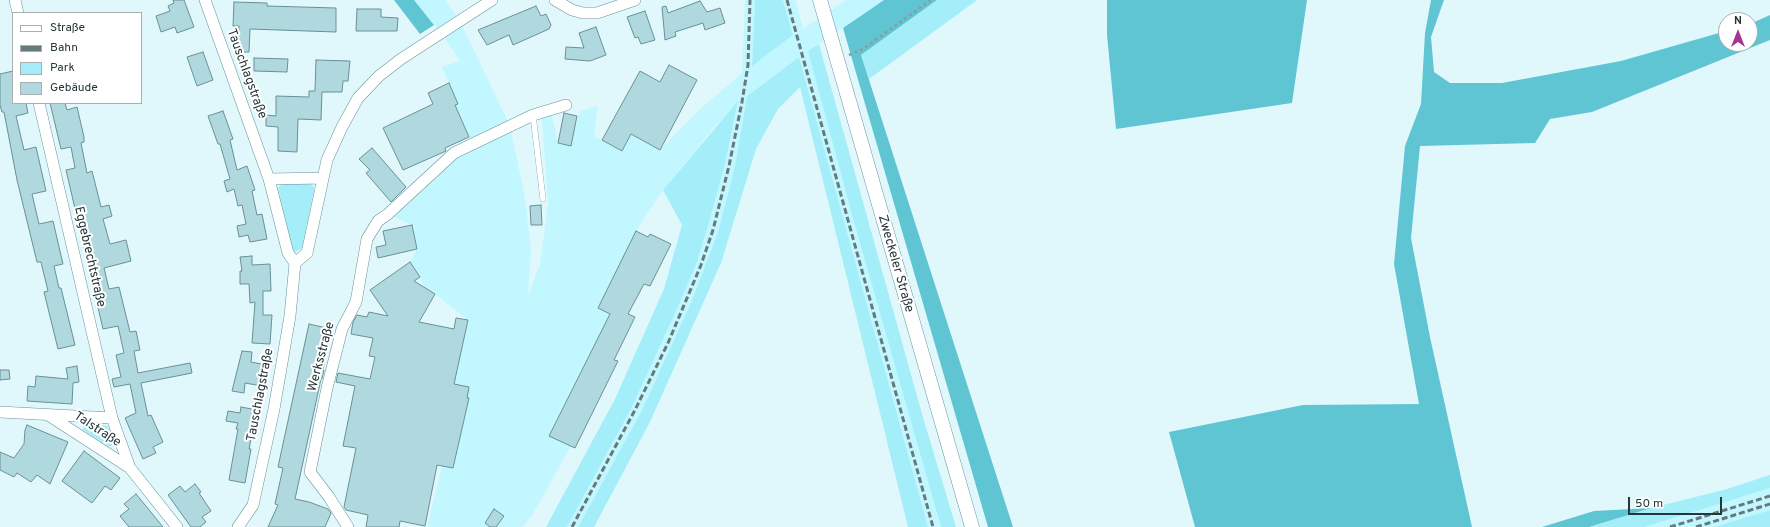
<!DOCTYPE html>
<meta charset="utf-8">
<style>
body{margin:0}
#map{position:relative;width:1770px;height:527px;overflow:hidden;background:#e0f8fc;font-family:Overpass,sans-serif}
canvas{display:block}
.legend{position:absolute;left:12px;top:12px;width:130px;height:92px;box-sizing:border-box;background:#fff;border:1px solid #a8afb0;margin:0;padding:5px 7px;list-style:none;font-size:12px;color:#263639}
.legend li{display:flex;align-items:center;gap:8px;height:20px}
.legend b{width:20px;border:1px solid #a8afb0}
.north{position:absolute;left:1718px;top:12px;width:40px;height:40px;box-sizing:border-box;background:#fff;border:1px solid #a8afb0;border-radius:50%;rotate:0deg;font-size:11px;font-weight:700;line-height:16px;text-align:center;color:#263639}
.north::after{content:'';display:block;margin:auto;width:14px;height:18px;background:#a8348e;clip-path:polygon(50% 0,100% 100%,50% 72%,0 100%)}
.scale{position:absolute;left:1628px;top:497px;width:94px;height:18px;box-sizing:border-box;border:2px solid #263639;border-top:0;padding-left:5px;font-size:12px;line-height:14px;white-space:nowrap;color:#263639;-webkit-text-stroke:3px #fff;paint-order:stroke}
</style>
<div id="map">
<canvas width="1770" height="527"></canvas>
<ul class="legend">
<li><b style="height:5px;background:#fff"></b>Straße</li>
<li><b style="height:5px;background:#66797c"></b>Bahn</li>
<li><b style="height:11px;background:#a3eef9"></b>Park</li>
<li><b style="height:11px;background:#b0d9df"></b>Gebäude</li>
</ul>
<div class="north">N</div>
<div class="scale">50 m</div>
</div>
<script>
const context = document.querySelector('canvas').getContext('2d');
context.lineJoin = 'round';
function paint(path, color) { context.fillStyle = color; context.fill(path, 'evenodd'); }
const shape = rows => new Path2D(rows.map(r => 'M' + r).join(''));
function trace(path, color, width, dash) { context.strokeStyle = color; context.lineWidth = width; context.lineCap = dash ? 'butt' : 'round'; context.setLineDash(dash || []); context.stroke(path); }
function drawText(font, color, halo, rows, align = 'center') {
  context.font = font + ' Overpass,sans-serif'; context.lineWidth = 4; context.setLineDash([]); context.textBaseline = 'middle'; context.strokeStyle = halo; context.fillStyle = color; for (const [text, x, y, turn = 0] of rows) {
    context.save(); context.translate(x, y); context.rotate((+turn || 0) * Math.PI / 180); context.textAlign = isNaN(turn) ? turn : align; if (halo) context.strokeText(text, 0, 0); context.fillText(text, 0, 0); context.restore();
  }
}
const built = shape([
 [414,0,445,0,460,21,510,126,525,197,531,249,528,295,540,265,548,204,542,118,552,115,558,143,570,146,580,111,598,106,594,136,622,151,631,135,660,150,698,111,742,73,745,0,755,0,752,65,793,35,783,0,796,0,803,29,846,0,884,0,814,47,910,416,941,527,928,527,799,57,747,96,735,166,718,232,690,305,641,412,578,527,567,527,631,409,697,262,725,164,738,102,712,130,663,190,636,231,598,308,610,314,549,435,571,446,533,514,523,527,427,527,442,466,453,468,469,398,467,398,469,387,454,384,468,320,435,294,424,287,420,277,410,262,417,249,412,225,388,214,472,143,455,105,458,103,442,67,460,61,441,33],
 [1770,488,1770,510,1714,527,1645,527]
]);
const green = shape([
 [755,0,783,0,793,35,752,66],
 [937,0,977,0,869,79,861,55],
 [819,44,922,414,956,527,941,527,853,218,808,51],
 [799,57,928,527,908,527,800,87,778,109,756,149,721,263,649,424,594,527,578,527,641,412,690,305,718,232,735,166,747,96],
 [738,101,725,164,707,229,697,262,680,302,631,409,567,527,546,527,615,399,664,289,682,225,663,190],
 [310,183,314,187,314,190,302,248,295,252,292,250,278,188,282,184],
 [88,422,107,426,114,437,113,446,108,446,83,430,83,424],
 [1770,475,1770,488,1645,527,1589,527,1651,508,1727,489],
 [1770,510,1770,527,1714,527]
]);
const forest = shape([
 [394,0,414,0,434,25,420,34],
 [884,0,937,0,861,55,1013,527,988,527,843,28],
 [1107,0,1307,0,1292,103,1116,129,1107,35],
 [1431,0,1444,0,1431,37,1434,72,1450,83,1502,83,1621,61,1726,31,1726,44,1750,44,1750,24,1770,15,1770,40,1592,112,1550,119,1535,143,1420,146,1411,238,1430,337,1472,527,1195,527,1169,432,1303,405,1419,404,1394,264,1405,146,1421,104,1425,33],
 [1651,508,1589,527,1542,527,1594,511]
]);
const building = shape([
 [173,0,184,0,194,27,177,33,175,27,161,32,156,16,170,11,168,6,174,3,173,0],
 [700,1,707,12,720,8,725,23,705,30,703,23,675,32,676,36,665,40,662,7,666,6,668,13,700,1],
 [234,2,267,3,267,6,336,8,336,32,250,29,249,52,238,52,239,26,233,26,234,2],
 [536,6,541,16,546,14,551,25,549,29,513,45,509,35,487,45,478,30,536,6],
 [357,9,381,9,381,17,398,18,397,31,356,31,357,9],
 [645,11,655,40,641,44,638,37,635,38,627,17,645,11],
 [596,27,606,55,590,61,565,59,566,47,584,48,579,33,596,27],
 [203,52,213,80,197,86,187,57,203,52],
 [254,58,288,59,287,72,254,71,254,58],
 [316,60,350,61,348,81,343,81,342,92,322,92,321,120,298,119,297,152,278,151,278,127,266,126,266,115,276,116,276,96,309,97,309,91,315,91,316,60],
 [669,65,697,80,660,150,631,134,622,151,602,140,640,71,660,82,669,65],
 [13,71,13,103,26,103,28,113,16,116,24,150,36,147,46,191,32,194,39,224,53,221,63,264,54,266,59,288,61,288,75,345,58,349,44,292,48,291,41,262,37,262,17,180,4,112,2,112,0,105,0,74,13,71],
 [449,83,458,104,455,105,469,137,445,148,446,151,403,170,383,128,433,104,428,93,449,83],
 [50,103,65,103,67,110,77,107,84,137,84,142,81,143,87,173,92,171,101,207,109,205,112,216,103,219,110,244,126,240,131,261,104,268,109,289,119,287,130,332,136,331,140,350,134,351,138,373,190,363,192,373,141,383,148,416,151,415,163,442,153,447,156,453,143,459,125,418,136,413,130,384,114,387,112,379,121,377,116,355,124,353,118,326,103,329,66,170,75,168,71,147,61,149,50,103],
 [223,111,233,139,230,140,237,170,247,166,255,190,252,191,257,215,262,214,267,239,250,242,248,235,239,237,237,226,246,224,242,205,238,206,234,189,227,192,224,181,230,179,220,144,218,144,208,116,223,111],
 [564,113,577,116,571,146,558,143,564,113],
 [372,148,406,187,391,202,366,173,370,170,359,159,372,148],
 [541,205,542,225,531,225,530,206,541,205],
 [412,225,417,249,378,258,376,247,386,245,383,231,412,225],
 [636,231,648,237,650,234,671,244,650,286,644,284,628,314,635,317,614,360,618,361,575,448,549,436,610,314,598,308,636,231],
 [252,256,252,265,270,264,271,291,263,291,263,315,272,315,270,344,252,343,255,302,250,303,249,284,240,284,240,271,242,271,240,257,252,256],
 [410,262,420,277,414,281,435,294,419,322,454,329,456,318,468,320,454,384,469,387,467,398,469,398,453,468,437,465,425,526,400,521,399,527,366,527,368,515,346,510,344,507,356,448,343,446,355,386,336,382,338,373,370,379,375,357,369,356,373,338,351,334,353,322,357,315,367,317,369,312,388,316,370,290,410,262],
 [309,324,331,329,323,370,324,370,322,379,321,379,295,499,309,502,328,509,331,513,325,527,268,527,278,505,275,504,283,468,278,467,309,324],
 [242,351,252,352,251,362,266,365,262,386,245,383,244,393,232,391,242,351],
 [77,366,79,382,73,383,72,404,27,401,28,386,35,387,36,376,68,379,66,368,77,366],
 [0,370,9,370,10,379,0,380,0,370],
 [241,407,257,410,249,449,251,449,245,483,229,480,238,429,236,429,238,423,226,421,228,411,240,413,241,407],
 [27,425,68,442,50,484,37,475,31,482,17,473,14,477,0,470,0,452,14,458,24,444,25,430,27,425],
 [84,451,120,478,111,490,105,486,92,503,62,481,84,451],
 [195,484,201,492,199,493,211,511,202,517,206,522,200,527,191,527,168,495,180,486,185,492,195,484],
 [136,494,150,511,163,527,129,527,120,516,129,509,124,504,136,494],
 [494,509,504,516,496,527,490,527,485,523,494,509]
]);
const path = shape([
 [849,55,863,49,931,0]
]);
const service = shape([
 [533,115,543,199]
]);
const minor = shape([
 [15,0,18,13],
 [205,0,269,179,288,253,295,263],
 [555,0,572,10,583,13,597,13,635,0],
 [39,103,112,418],
 [269,179,323,178],
 [0,412,112,418,130,468],
 [48,415,130,468,177,527],
 [238,527,253,505,274,409,290,316,295,263,307,253,327,160,342,127,358,98,379,76,401,59,492,0],
 [348,527,329,497,310,472,327,388,342,329,356,302,367,239,378,221,388,214,454,153,533,115,566,105]
]);
const tertiary = shape([
 [820,0,972,527]
]);
const rail = shape([
 [787,0,933,527],
 [572,527,635,410,668,343,701,265,713,230,729,166,742,102,748,65,750,0],
 [1670,527,1770,496],
 [1696,527,1770,504]
]);
const streetNames = [
 ["Tauschlagstraße",246,74,70],
 ["Eggebrechtstraße",89,257,77],
 ["Zweckeler Straße",895,264,74],
 ["Werksstraße",322,357,-75],
 ["Tauschlagstraße",261,395,-79],
 ["Talstraße",97,430,33]
];
paint(built, '#c3f7ff');
paint(green, '#a3eef9');
paint(forest, '#60c5d3');
paint(building, '#b0d9df');
trace(building, '#689095', 1);
trace(service, '#6a9197', 6);
trace(minor, '#6a9197', 12);
trace(tertiary, '#6a9197', 15);
trace(path, '#899da1', 2.5, [3, 3]);
trace(service, '#fff', 5.5);
trace(minor, '#fff', 11);
trace(tertiary, '#fff', 14);
trace(rail, '#66797c', 3, [6, 3]);
drawText('13px', '#263639', '#fff', streetNames);
</script>
